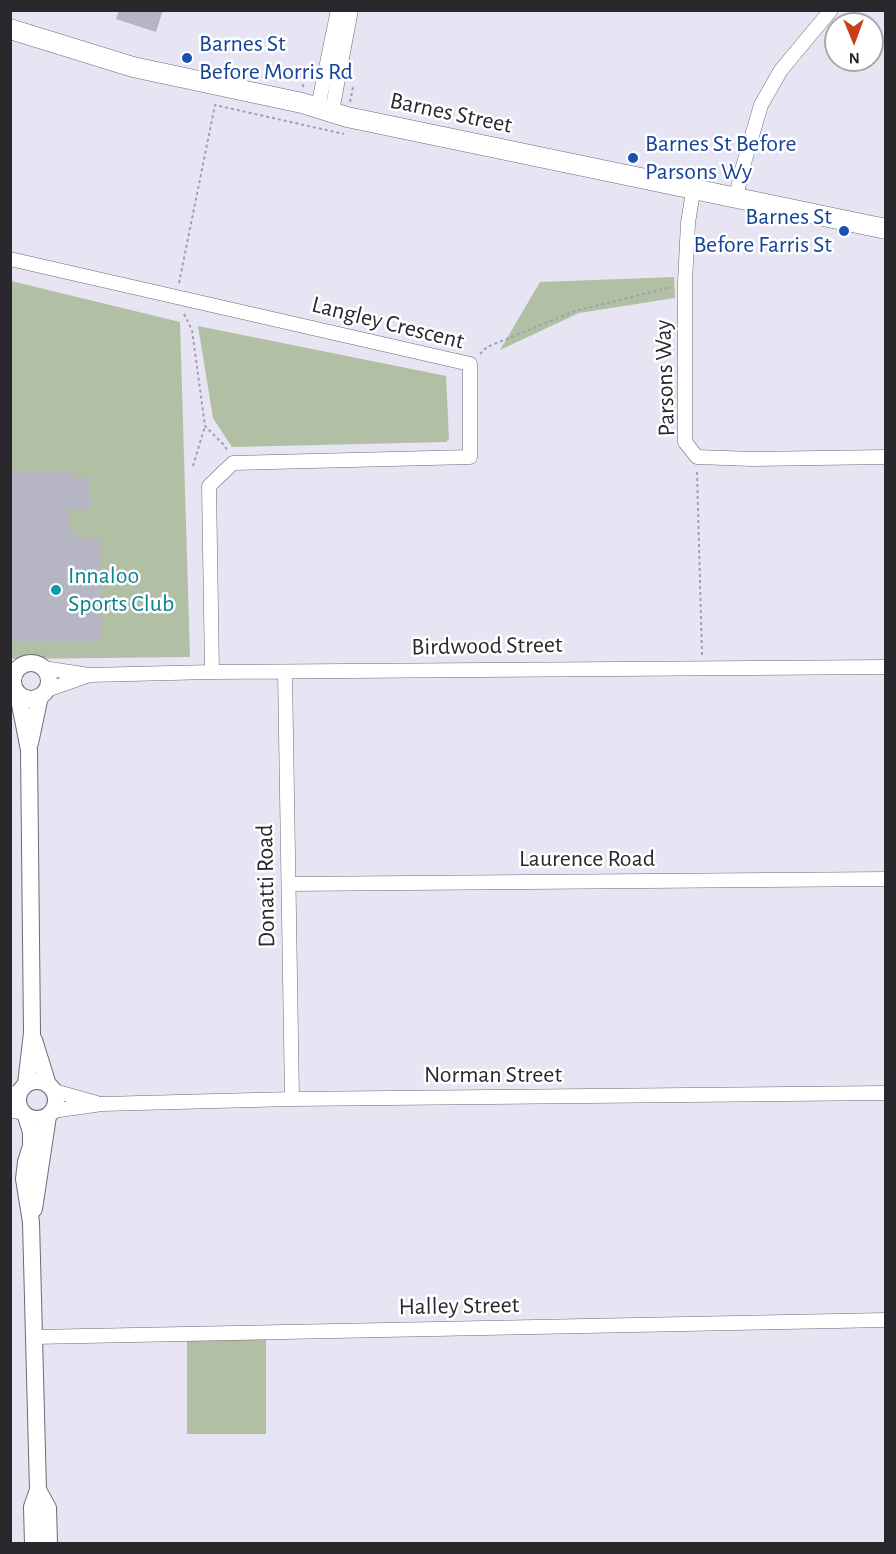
<!DOCTYPE html>
<style>
body{margin:0}
#map{position:relative;width:896px;height:1554px;overflow:hidden;background:#e7e5f3;font-family:"Alegreya Sans",sans-serif}
canvas{display:block}
.frame{position:absolute;inset:0;border:12px solid #29282d;pointer-events:none}
.north{position:absolute;left:824px;top:12px;width:60px;height:60px;box-sizing:border-box;background:#fff;border:2px solid #a9a9ab;border-radius:50%;rotate:179deg;font-size:16px;font-weight:700;line-height:24px;text-align:center;color:#29282d}
.north::after{content:'';display:block;margin:auto;width:21px;height:27px;background:#c83f18;clip-path:polygon(50% 0,100% 100%,50% 72%,0 100%)}
</style>
<div id="map">
<canvas width="896" height="1554"></canvas>
<div class="frame"></div>
<div class="north">N</div>
</div>
<script>
const context = document.querySelector('canvas').getContext('2d');
context.lineJoin = 'round';
function paint(path, color) { context.fillStyle = color; context.fill(path, 'evenodd'); }
const shape = rows => new Path2D(rows.map(r => 'M' + r).join(''));
function trace(path, color, width, dash) { context.strokeStyle = color; context.lineWidth = width; context.lineCap = dash ? 'butt' : 'round'; context.setLineDash(dash || []); context.stroke(path); }
function drawText(font, color, halo, rows, align = 'center') {
  context.font = font + ' "Alegreya Sans",sans-serif'; context.lineWidth = 5; context.setLineDash([]); context.textBaseline = 'middle'; context.strokeStyle = halo; context.fillStyle = color; for (const [text, x, y, turn = 0] of rows) {
    context.save(); context.translate(x, y); context.rotate((+turn || 0) * Math.PI / 180); context.textAlign = isNaN(turn) ? turn : align; if (halo) context.strokeText(text, 0, 0); context.fillText(text, 0, 0); context.restore();
  }
}
const green = shape([
 [674,277,675,298,579,313,500,350,540,282],
 [11,281,180,322,190,657,11,659],
 [198,326,446,376,449,439,446,442,232,447,213,418],
 [187,1334,263,1336,266,1339,266,1434,187,1434]
]);
const building = shape([
 [119,10,163,10,156,32,116,19],
 [73,471,74,477,89,477,89,509,69,509,69,531,77,533,77,539,100,538,102,641,10,642,10,472]
]);
const path = shape([
 [303,87,304,80],
 [350,102,353,87],
 [179,283,215,105,344,134],
 [184,314,192,330,205,426,224,445,227,450],
 [480,354,487,347,575,311,671,287],
 [193,466,205,426],
 [697,472,702,655]
]);
const minor = shape([
 [318,107,338,10],
 [332,111,351,10],
 [695,179,688,223,685,282,685,442,697,457,752,459,886,457],
 [736,198,742,170,761,105,781,70,831,10],
 [10,259,470,364,470,457,233,463,209,486,212,672],
 [43,668,89,675,212,672,886,667],
 [285,672,292,1099],
 [47,690,87,676],
 [289,884,886,879],
 [54,1091,97,1103],
 [10,1094,19,1092],
 [10,1110,21,1112],
 [52,1111,102,1104,292,1099,886,1093],
 [34,1337,886,1320]
]);
const tertiary = shape([
 '13 681a18 18 0 1 1 36 0a18 18 0 1 1-36 0Z',
 [18,694,29,750,32,1033,26,1084],
 [30,743,40,696],
 [34,1040,48,1085],
 '18 1100a19 19 0 1 1 38 0a19 19 0 1 1-38 0Z',
 [26,1116,31,1132,31,1146,26,1162,24,1179,31,1222,38,1490,32,1507,33,1544],
 [34,1209,48,1116],
 [38,1490,48,1508,49,1544]
]);
const secondary = shape([
 [10,29,133,67,302,103,347,117,886,229]
]);
const markers = [
 [187,58,6,"#1a4fb4"],
 [633,158,6,"#1a4fb4"],
 [844,231,6,"#1a4fb4"],
 [56,590,6,"#0f9aa8"]
];
const transitNames = [
 ["Barnes St",199,44],
 ["Before Morris Rd",199,72],
 ["Barnes St Before",645,144],
 ["Parsons Wy",645,172],
 ["Barnes St",832,217,"right"],
 ["Before Farris St",832,245,"right"]
];
const streetNames = [
 ["Barnes Street",451,113,12],
 ["Langley Crescent",388,323,14],
 ["Parsons Way",665,378,-92],
 ["Birdwood Street",487,646,-1],
 ["Laurence Road",587,859],
 ["Donatti Road",266,886,-91],
 ["Norman Street",493,1075],
 ["Halley Street",459,1306,-1]
];
const cultureNames = [
 ["Innaloo",68,576],
 ["Sports Club",68,604]
];
paint(green, '#b1bfa5');
paint(building, '#b6b5c3');
trace(minor, '#6d6a77', 15);
trace(tertiary, '#6d6a77', 18);
trace(secondary, '#6d6a77', 21);
trace(path, '#a19faa', 2, [3, 3]);
trace(minor, '#fff', 14);
trace(tertiary, '#fff', 16);
trace(secondary, '#fff', 20);
for (const [x, y, r, color] of markers) { const dot = new Path2D(); dot.arc(x, y, r, 0, 2 * Math.PI); context.fillStyle = color; context.fill(dot); trace(dot, '#fff', 2); }
drawText('24px', '#164399', '#fff', transitNames, 'left');
drawText('24px', '#29282d', '#fff', streetNames);
drawText('24px', '#0d838f', '#fff', cultureNames, 'left');
</script>
